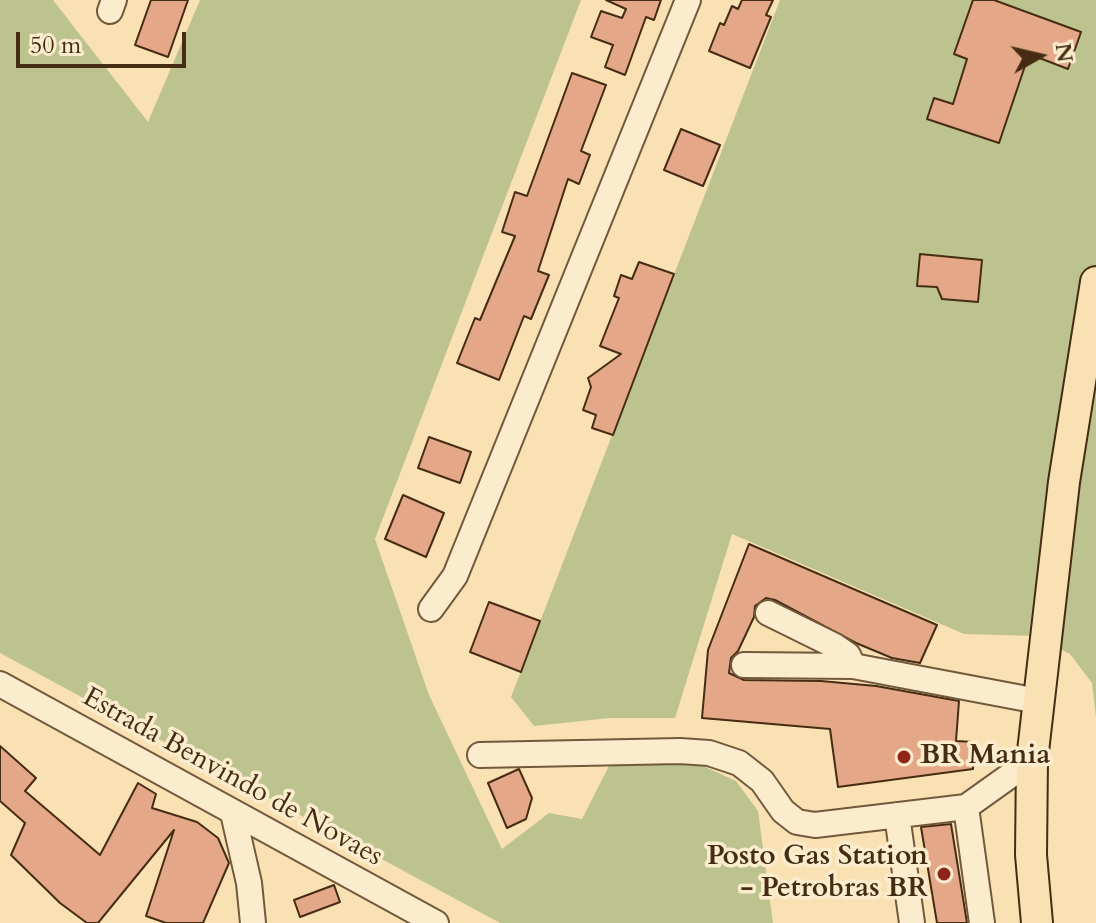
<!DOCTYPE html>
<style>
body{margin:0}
#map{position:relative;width:1096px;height:923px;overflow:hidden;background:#fae1b4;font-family:Cardo,serif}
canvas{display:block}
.north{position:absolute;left:1000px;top:16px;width:80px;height:80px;-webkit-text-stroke:6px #fcecce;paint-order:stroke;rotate:82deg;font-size:22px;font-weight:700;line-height:32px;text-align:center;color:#452c13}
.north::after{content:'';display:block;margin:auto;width:28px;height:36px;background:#452c13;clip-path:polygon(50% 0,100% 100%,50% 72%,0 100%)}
.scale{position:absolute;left:16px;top:32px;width:170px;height:36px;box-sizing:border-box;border:4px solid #452c13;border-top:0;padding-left:10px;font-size:24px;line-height:28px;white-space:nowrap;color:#452c13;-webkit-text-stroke:6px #fcecce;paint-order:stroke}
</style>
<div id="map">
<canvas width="1096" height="923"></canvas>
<div class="north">N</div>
<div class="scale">50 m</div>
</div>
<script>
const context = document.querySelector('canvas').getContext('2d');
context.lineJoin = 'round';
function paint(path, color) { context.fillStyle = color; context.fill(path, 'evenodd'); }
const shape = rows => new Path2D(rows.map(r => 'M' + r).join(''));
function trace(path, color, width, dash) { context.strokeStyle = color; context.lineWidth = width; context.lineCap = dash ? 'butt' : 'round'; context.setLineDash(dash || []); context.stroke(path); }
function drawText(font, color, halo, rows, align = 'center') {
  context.font = font + ' Cardo,serif'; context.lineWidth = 7; context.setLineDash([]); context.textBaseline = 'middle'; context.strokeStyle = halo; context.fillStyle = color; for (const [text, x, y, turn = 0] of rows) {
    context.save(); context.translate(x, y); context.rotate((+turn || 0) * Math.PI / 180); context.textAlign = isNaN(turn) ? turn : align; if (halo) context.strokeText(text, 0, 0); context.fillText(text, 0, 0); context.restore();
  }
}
const green = shape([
 [0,0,53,0,148,122,200,0,581,0,375,539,429,695,502,849,549,813,582,819,611,762,654,759,699,764,736,781,758,811,773,923,500,923,0,653],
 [780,0,1096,0,1096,717,1092,683,1070,654,1035,636,964,634,732,534,675,718,610,718,534,726,511,697]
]);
const building = shape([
 [151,0,188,0,168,57,135,45,151,0],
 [606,0,661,0,654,20,646,17,625,75,605,67,613,45,591,37,601,11,622,18,626,9,606,0],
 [742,0,773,0,766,15,771,17,750,68,709,51,720,23,724,25,732,6,738,9,742,0],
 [973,0,994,0,1081,32,1068,69,1029,54,999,143,927,119,934,98,953,104,967,59,954,54,973,0],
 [572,73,606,85,581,151,590,155,579,184,568,179,538,271,549,275,531,319,524,316,499,380,457,363,475,318,480,320,515,236,502,232,515,192,527,196,572,73],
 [681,129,720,145,703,186,664,170,681,129],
 [920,254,982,260,978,302,942,299,937,287,917,286,920,254],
 [639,262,674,274,613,435,592,428,596,415,583,410,591,387,588,378,621,354,600,346,619,298,614,296,621,275,632,279,639,262],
 [429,437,471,452,460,483,418,468,429,437],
 [403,495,444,513,426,557,385,539,403,495],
 [749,544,937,625,920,663,892,658,856,643,775,600,766,598,755,606,754,617,738,651,731,658,729,673,744,680,821,681,876,686,959,701,956,741,974,742,973,769,838,787,830,729,702,718,708,650,749,544],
 [489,602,540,621,521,672,470,652,489,602],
 [0,746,36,778,25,791,100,855,138,783,156,794,152,808,197,822,218,838,229,863,203,923,166,923,146,916,174,830,98,923,87,923,60,903,11,855,25,823,0,801,0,746],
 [519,769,532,798,526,819,507,828,488,783,519,769],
 [951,824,967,923,937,923,921,827,951,824],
 [334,885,340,902,300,917,294,900,334,885]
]);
const minor = shape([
 [110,11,114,0],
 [431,609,455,576,688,0],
 [768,613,835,646,848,655,853,666],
 [744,665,853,666,1038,701],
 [0,684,436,923],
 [480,755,680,751,709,753,739,763,762,781,783,811,797,822,815,825,966,807,1032,760],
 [966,807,982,923],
 [233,813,249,883,253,923],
 [897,815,912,923]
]);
const major = shape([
 [1037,923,1031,855,1032,760,1064,482,1096,282]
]);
const markers = [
 [904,757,8,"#8f2418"],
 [944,874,8,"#8f2418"]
];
const poiNames = [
 ["BR Mania",920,757],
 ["Posto Gas Station",928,858,"right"],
 ["- Petrobras BR",928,890,"right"]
];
const streetNames = [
 ["Estrada Benvindo de Novaes",232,778,29]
];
paint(green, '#bdc38e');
paint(building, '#e4a787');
trace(building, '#452c13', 2);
trace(minor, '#72593b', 28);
trace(major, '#452c13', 34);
trace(minor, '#fcecce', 24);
trace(major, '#fae1b4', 30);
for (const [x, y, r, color] of markers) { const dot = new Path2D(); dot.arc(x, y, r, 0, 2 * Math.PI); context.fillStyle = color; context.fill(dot); trace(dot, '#fcecce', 3); }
drawText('bold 28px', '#452c13', '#fcecce', poiNames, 'left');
drawText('28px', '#452c13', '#fcecce', streetNames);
</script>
